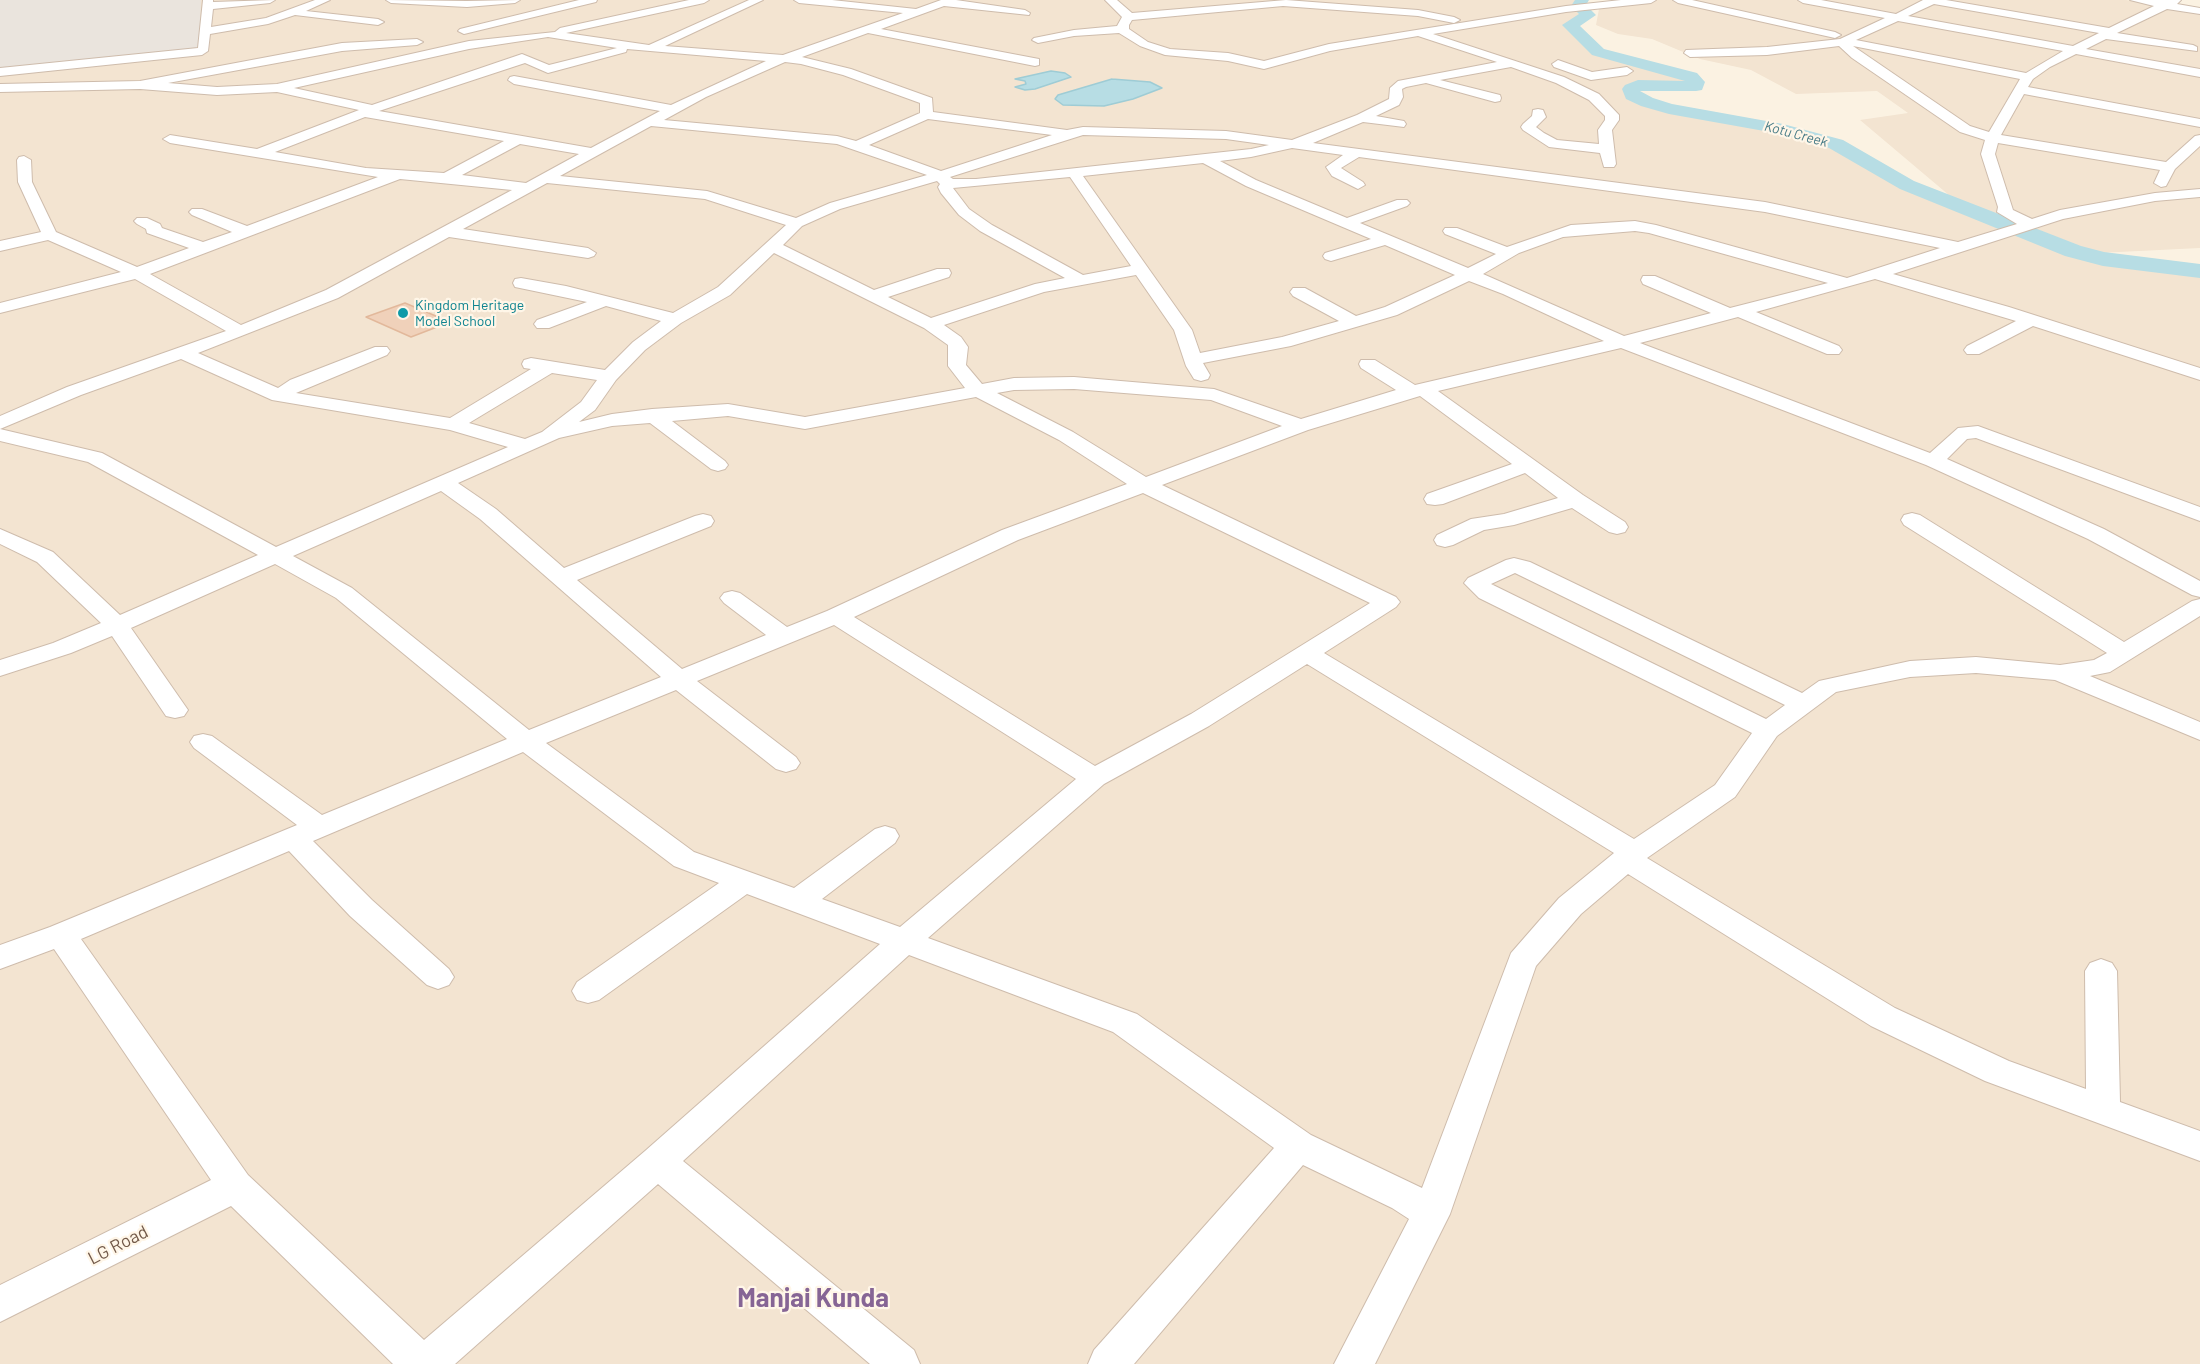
<!DOCTYPE html>
<style>
body{margin:0}
canvas{display:block;background:#fbf2e2}
</style>
<canvas width="2200" height="1364"></canvas>
<script>
const context = document.querySelector('canvas').getContext('2d');
context.lineJoin = 'round';
function paint(path, color) { context.fillStyle = color; context.fill(path, 'evenodd'); }
const shape = rows => new Path2D(rows.map(r => 'M' + r).join(''));
function trace(path, color, width, dash) { context.strokeStyle = color; context.lineWidth = width; context.lineCap = dash ? 'butt' : 'round'; context.setLineDash(dash || []); context.stroke(path); }
function drawText(font, color, halo, rows, align = 'center') {
  context.font = font + ' Barlow,sans-serif'; context.lineWidth = 4.5; context.setLineDash([]); context.textBaseline = 'middle'; context.strokeStyle = halo; context.fillStyle = color; for (const [text, x, y, turn = 0] of rows) {
    context.save(); context.translate(x, y); context.rotate((+turn || 0) * Math.PI / 180); context.textAlign = isNaN(turn) ? turn : align; if (halo) context.strokeText(text, 0, 0); context.fillText(text, 0, 0); context.restore();
  }
}
const residential = shape([
 [0,0,1582,0,1578,6,1589,15,1570,25,1598,52,1691,77,1697,82,1696,86,1638,85,1632,89,1632,95,1647,102,1669,109,1783,129,1836,144,1907,185,2073,251,2103,259,2200,271,2200,1364,0,1364],
 [1623,0,2126,0,2200,13,2200,248,2098,253,1950,196,1860,120,1908,113,1877,91,1796,94,1751,70,1700,59,1652,39,1618,34,1596,25,1599,9]
]);
const industrial = shape([
 [0,0,201,0,199,51,0,71]
]);
const water = shape([
 [1051,71,1065,73,1071,77,1035,89,1025,90,1015,87,1026,84,1025,81,1015,79,1051,71],
 [1112,79,1150,82,1162,88,1133,99,1104,106,1063,105,1055,99,1058,95,1112,79]
]);
const river = shape([
 [1575,0,1589,0,1586,5,1596,15,1580,26,1604,49,1697,73,1705,82,1702,90,1696,91,1640,91,1653,98,1672,104,1783,124,1843,140,1914,181,2081,246,2104,252,2200,264,2200,278,2103,266,2065,256,1900,189,1829,148,1781,134,1669,114,1641,106,1626,99,1622,89,1625,85,1638,80,1685,81,1592,55,1562,25,1579,14,1571,6,1575,0]
]);
const building = shape([
 [405,303,450,322,411,337,366,317,405,303]
]);
const minor = shape([
 [203,0,213,0,213,2,275,0,270,3,213,9,211,27,266,18,315,0,330,0,306,11,378,19,384,22,378,25,295,15,268,24,210,34,208,51,202,55,0,76,0,68,198,48,203,0],
 [386,0,467,1,520,0,515,3,467,7,391,3,386,0],
 [579,0,597,0,596,2,464,34,458,31,460,29,579,0],
 [689,0,709,0,704,3,566,33,649,45,749,0,763,0,665,46,783,55,903,13,799,3,794,0,832,0,916,9,941,0,956,0,1025,10,1030,13,1029,15,944,6,881,29,1039,59,1039,65,1035,66,868,33,802,57,851,69,932,98,933,112,1067,130,1083,127,1226,131,1292,140,1357,115,1389,99,1390,88,1398,81,1497,62,1418,36,1330,51,1264,69,1228,61,1165,55,1140,46,1119,33,1074,36,1038,43,1032,40,1034,38,1074,30,1117,26,1122,17,1105,0,1117,0,1132,13,1286,0,1418,10,1454,17,1460,20,1454,23,1418,16,1283,6,1132,20,1129,25,1129,29,1148,42,1170,49,1228,53,1264,61,1329,44,1566,6,1621,0,1656,0,1651,3,1566,12,1433,34,1564,77,1599,94,1619,115,1619,120,1612,130,1616,164,1614,167,1604,167,1600,153,1549,147,1523,130,1521,127,1523,124,1532,116,1533,110,1538,109,1543,110,1546,117,1536,127,1544,133,1557,140,1599,144,1598,130,1605,120,1605,116,1589,100,1556,83,1511,67,1440,80,1500,95,1501,98,1500,101,1495,102,1426,83,1406,87,1402,89,1403,97,1399,105,1376,116,1404,121,1406,124,1404,127,1363,122,1313,143,1765,202,1958,242,2017,224,1997,212,1998,207,1981,154,1985,140,1960,132,1852,58,1839,46,1767,55,1690,57,1684,53,1686,50,1767,47,1840,39,1885,18,1803,3,1798,0,1821,0,1896,14,1923,0,1946,0,2109,28,2154,6,2130,0,2181,0,2177,4,2200,8,2200,14,2167,9,2117,33,2193,45,2197,47,2197,51,2106,39,2086,49,2200,69,2200,77,2076,54,2050,67,2033,79,2028,87,2200,119,2200,127,2024,94,2001,135,2166,162,2195,136,2200,135,2200,146,2175,169,2166,186,2161,187,2154,183,2160,170,1998,143,1995,154,2013,210,2032,219,2060,210,2155,193,2200,189,2200,197,2155,201,2063,219,1893,274,2009,307,2200,368,2200,380,2033,326,1979,354,1967,354,1964,350,1967,346,2016,321,1875,279,1756,312,1839,346,1842,350,1839,354,1827,354,1738,317,1640,343,1930,453,1958,428,1978,426,2200,507,2200,521,1976,438,1967,439,1947,459,2104,529,2200,581,2200,597,2192,595,2088,539,1926,465,1621,348,1438,391,1583,495,1625,522,1628,527,1625,532,1617,534,1609,532,1572,508,1514,525,1484,530,1453,545,1445,547,1437,545,1434,540,1437,535,1471,519,1504,514,1558,498,1525,473,1443,504,1435,505,1427,504,1424,499,1427,494,1512,464,1420,396,1308,430,1162,485,1396,597,1400,602,1396,607,1324,653,1634,839,1715,785,1752,733,1479,598,1464,583,1468,578,1506,560,1514,558,1530,562,1802,693,1819,681,1910,661,1976,657,2060,665,2094,660,2107,653,1904,525,1901,520,1904,515,1912,513,1920,515,2124,642,2192,601,2200,599,2200,616,2110,672,2090,676,2200,722,2200,740,2055,680,1976,673,1910,677,1836,692,1777,736,1735,797,1647,858,1895,1008,2009,1061,2086,1089,2085,971,2090,963,2101,959,2112,963,2117,971,2120,1102,2200,1131,2200,1161,1985,1081,1871,1026,1628,874,1581,914,1536,966,1450,1214,1375,1364,1334,1364,1409,1219,1392,1208,1303,1165,1134,1364,1088,1364,1094,1350,1274,1148,1113,1032,909,955,683,1161,914,1350,920,1364,870,1364,658,1184,455,1364,393,1364,231,1206,0,1322,0,1285,211,1180,54,949,0,969,0,945,50,927,297,825,194,748,190,742,194,736,203,734,212,736,322,815,507,739,336,598,275,564,131,628,188,710,184,716,175,718,166,716,112,636,71,653,0,676,0,660,53,643,101,623,37,562,0,544,0,529,53,552,120,615,258,555,88,462,0,441,0,416,67,387,226,331,135,279,0,313,0,303,121,272,48,240,0,251,0,241,41,232,18,182,17,160,19,157,24,156,31,160,32,182,56,232,137,267,189,248,147,233,146,229,137,224,134,221,137,218,147,218,160,224,162,228,203,242,232,232,192,215,189,212,192,209,202,209,247,226,378,177,170,143,163,139,170,135,257,149,359,110,277,92,217,95,140,89,0,92,0,84,140,81,342,43,417,39,423,42,417,45,342,51,168,83,217,87,277,84,469,41,555,32,560,28,689,0],
 [1934,4,2099,33,2073,46,1908,16,1934,4],
 [1898,21,2063,51,2026,73,1856,40,1898,21],
 [548,37,617,48,549,65,522,54,372,105,294,88,469,49,548,37],
 [1853,46,2020,79,1989,132,1970,126,1853,46],
 [627,49,766,61,671,105,514,76,510,77,508,80,514,84,660,111,591,148,379,111,525,63,548,73,626,52,627,49],
 [785,62,801,64,843,75,920,103,920,113,856,141,837,136,664,120,706,97,785,62],
 [365,117,504,141,444,173,366,168,275,152,365,117],
 [928,119,1052,135,941,171,869,145,928,119],
 [651,126,837,144,927,175,830,203,796,218,707,191,560,176,651,126],
 [1083,135,1226,139,1269,145,1251,149,976,179,953,179,950,177,1083,135],
 [520,144,579,154,526,183,462,175,520,144],
 [1292,148,1343,155,1326,167,1332,176,1358,189,1365,185,1363,182,1341,168,1359,157,1765,212,1940,248,1847,278,1656,225,1635,221,1571,225,1507,247,1457,228,1445,228,1443,231,1445,234,1496,254,1468,268,1360,223,1407,206,1410,203,1407,200,1397,200,1347,218,1256,180,1220,161,1251,157,1292,148],
 [1203,163,1246,186,1371,239,1325,253,1323,256,1325,259,1331,261,1385,245,1455,275,1385,307,1356,316,1305,288,1293,288,1290,292,1293,296,1339,321,1282,337,1200,353,1192,330,1083,176,1203,163],
 [1070,177,1131,266,1083,275,992,225,969,209,953,188,1070,177],
 [400,179,512,190,326,290,241,325,150,274,400,179],
 [937,181,940,184,938,187,941,193,959,215,980,231,1065,278,1035,284,931,318,888,297,949,277,951,273,949,269,937,269,874,290,783,245,802,226,840,209,937,181],
 [547,183,705,199,786,225,718,287,673,313,566,286,521,278,515,279,513,283,515,287,587,302,537,320,534,324,537,328,549,328,606,306,661,321,633,342,605,370,531,358,524,360,522,364,524,368,531,369,450,418,296,393,387,355,390,351,387,347,375,347,290,380,278,388,198,353,338,298,449,237,588,258,594,256,596,253,588,248,463,229,547,183],
 [1635,231,1649,233,1828,283,1730,308,1655,276,1643,276,1641,280,1643,284,1711,313,1624,336,1483,274,1519,253,1563,237,1635,231],
 [774,253,924,328,948,345,948,366,965,388,805,417,728,404,652,409,612,414,579,422,595,410,616,380,645,350,681,323,730,295,774,253],
 [1136,275,1174,330,1186,366,1194,379,1201,381,1208,379,1210,375,1203,363,1291,346,1397,315,1469,281,1503,294,1604,341,1415,385,1375,360,1361,360,1359,364,1361,368,1396,390,1301,419,1214,389,1074,377,1014,378,982,384,966,365,968,347,961,337,944,325,1044,292,1136,275],
 [181,359,272,400,450,430,508,447,276,547,102,453,0,429,81,395,181,359],
 [552,373,597,380,581,402,542,432,525,439,469,423,552,373],
 [1074,389,1211,400,1282,426,1146,477,1073,432,997,393,1014,390,1074,389],
 [976,397,1059,440,1127,484,1002,530,827,611,787,627,740,593,732,591,724,593,720,598,724,603,766,635,682,669,577,580,711,526,714,521,711,516,703,514,695,516,564,568,496,509,458,483,559,438,612,426,650,423,711,469,718,471,725,469,728,465,725,461,672,421,728,416,805,429,976,397],
 [441,491,480,519,661,677,529,730,352,588,293,556,441,491],
 [1143,493,1370,603,1191,714,1095,766,854,617,1018,540,1143,493],
 [1515,573,1785,705,1766,719,1491,584,1515,573],
 [834,625,1076,779,900,927,822,899,895,843,899,836,895,829,885,826,875,829,794,888,694,852,546,743,676,690,776,769,786,772,796,769,800,763,796,757,697,681,834,625],
 [1307,664,1614,853,1559,898,1511,953,1422,1188,1311,1135,1137,1014,928,938,1104,784,1209,726,1307,664],
 [523,752,674,866,719,883,577,982,572,991,577,1000,588,1003,599,1000,747,894,880,944,645,1151,424,1340,248,1175,81,939,289,851,350,916,427,985,438,989,449,985,454,977,449,969,372,900,313,841,523,752],
 [1673,0,1692,0,1835,32,1841,35,1835,38,1678,3,1673,0],
 [1558,60,1592,72,1627,67,1633,71,1627,75,1591,80,1554,67,1552,64,1558,60]
]);
const markers = [
 [403,313,6,"#0f9aa8"]
];
const farWaternames = [
 ["Kotu Creek",1796,134,15]
];
const farCulturenames = [
 ["Kingdom Heritage",415,305],
 ["Model School",415,321]
];
const nearStreetnames = [
 ["LG Road",118,1245,-27]
];
const nearDistrictnames = [
 ["Manjai Kunda",813,1298]
];
paint(residential, '#f3e4d1');
paint(industrial, '#eae4dd');
paint(water, '#b7dde4');
trace(water, '#9eccd5', 1.5);
paint(river, '#b7dde4');
paint(building, '#f0d1ba');
trace(building, '#e2b89b', 1.5);
trace(minor, '#cebcac', 2);
paint(minor, '#fff');
for (const [x, y, r, color] of markers) { const dot = new Path2D(); dot.arc(x, y, r, 0, 2 * Math.PI); context.fillStyle = color; context.fill(dot); trace(dot, '#fff6e8', 2); }
drawText('italic 14px', '#447985', '#fff6e8', farWaternames);
drawText('14px', '#0d838f', '#fff6e8', farCulturenames, 'left');
drawText('18px', '#725949', '#fff6e8', nearStreetnames);
drawText('bold 26px', '#866595', '#fff6e8', nearDistrictnames);
</script>
